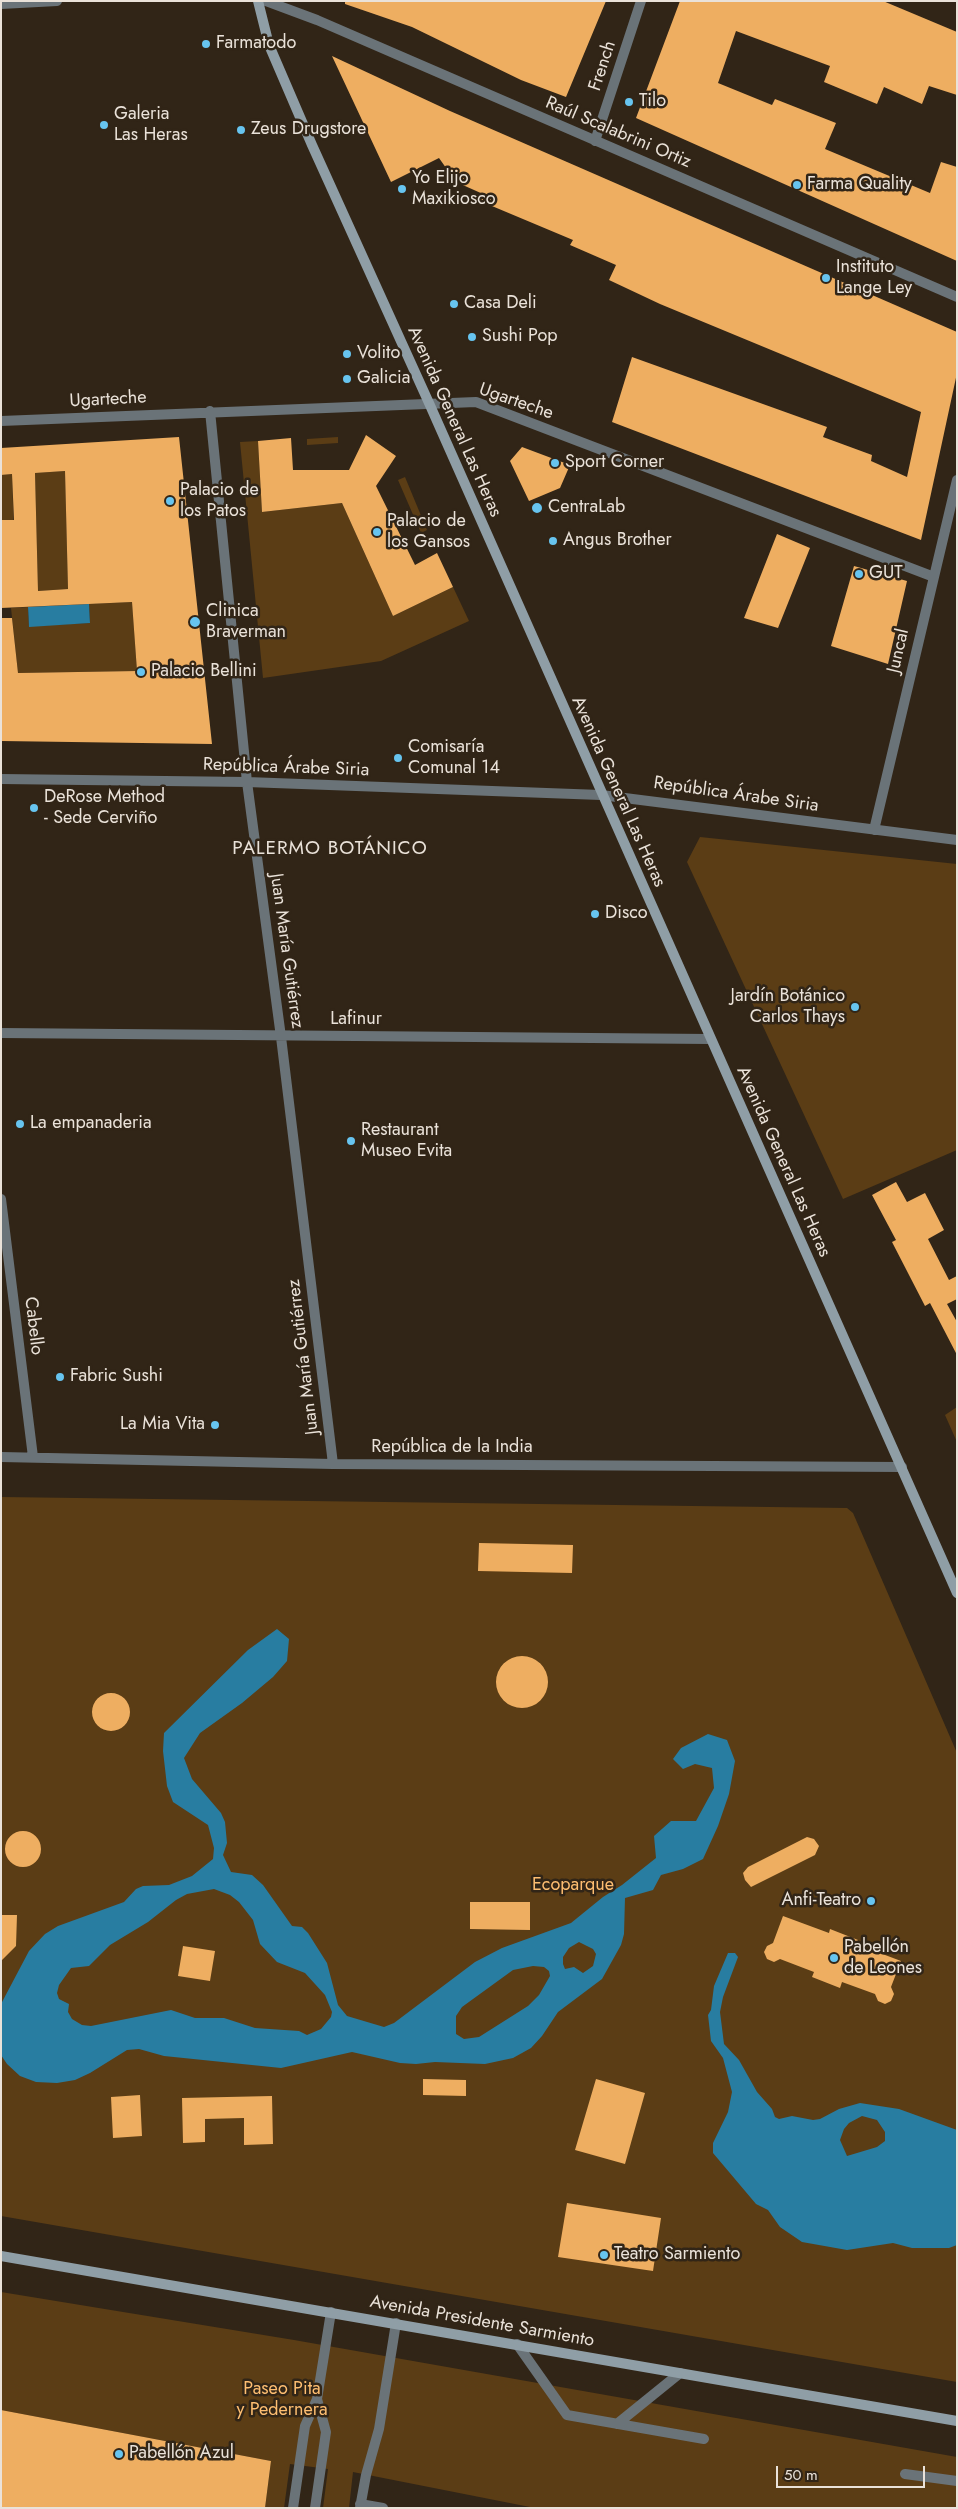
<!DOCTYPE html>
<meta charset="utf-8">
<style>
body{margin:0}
#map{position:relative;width:958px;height:2509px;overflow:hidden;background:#312517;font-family:Jost,sans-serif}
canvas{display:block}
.frame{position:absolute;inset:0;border:2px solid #eae2d9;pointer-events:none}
.scale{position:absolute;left:776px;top:2466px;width:149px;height:22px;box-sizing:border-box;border:2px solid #eae2d9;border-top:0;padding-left:6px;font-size:15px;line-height:18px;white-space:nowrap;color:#eae2d9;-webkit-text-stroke:4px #312517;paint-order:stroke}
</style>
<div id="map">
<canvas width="958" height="2509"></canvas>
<div class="frame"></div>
<div class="scale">50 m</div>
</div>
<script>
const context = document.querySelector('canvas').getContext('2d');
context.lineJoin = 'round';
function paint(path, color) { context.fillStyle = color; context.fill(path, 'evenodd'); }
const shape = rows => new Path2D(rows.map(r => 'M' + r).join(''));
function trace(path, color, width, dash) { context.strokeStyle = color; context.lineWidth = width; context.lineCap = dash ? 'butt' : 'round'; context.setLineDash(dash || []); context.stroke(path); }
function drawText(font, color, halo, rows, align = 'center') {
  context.font = font + ' Jost,sans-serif'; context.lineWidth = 5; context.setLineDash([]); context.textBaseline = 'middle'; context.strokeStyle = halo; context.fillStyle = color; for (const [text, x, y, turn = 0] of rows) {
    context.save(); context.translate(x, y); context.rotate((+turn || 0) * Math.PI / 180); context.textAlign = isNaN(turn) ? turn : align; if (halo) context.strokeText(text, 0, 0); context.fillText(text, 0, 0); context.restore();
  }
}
const green = shape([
 [338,437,338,443,307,445,307,439],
 [258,441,262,512,342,503,393,616,453,587,469,621,381,661,263,678,240,442],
 [65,471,68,589,38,591,35,473],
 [12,474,14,536,1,536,1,475],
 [405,477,427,530,421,533,398,480],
 [132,602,137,671,18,673,11,608,28,607,29,626,90,623,89,604],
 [700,837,957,864,957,1150,843,1199,687,862],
 [957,1407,957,1442,945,1415],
 [1,1497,847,1508,853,1513,957,1753,957,2382,1,2216],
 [1,2292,294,2340,957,2457,957,2508,535,2508,353,2472,349,2508,323,2508,328,2469,290,2464,284,2508,265,2508,271,2461,1,2410]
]);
const water = shape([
 [89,604,90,623,29,627,28,607],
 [277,1629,289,1639,287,1661,273,1677,242,1703,200,1733,184,1758,192,1779,221,1813,225,1822,227,1843,223,1855,231,1872,252,1875,263,1885,292,1926,302,1927,308,1933,327,1963,338,2005,347,2016,384,2027,394,2023,475,1962,502,1948,571,1923,603,1897,622,1885,656,1858,654,1836,671,1821,696,1821,714,1788,712,1768,695,1764,683,1769,673,1759,681,1748,708,1734,727,1740,735,1761,729,1794,718,1826,703,1859,683,1869,661,1875,653,1890,625,1898,624,1934,621,1945,602,1979,558,2012,542,2036,531,2048,513,2058,485,2064,435,2062,416,2064,400,2063,352,2052,281,2068,164,2056,139,2049,127,2050,90,2073,75,2080,57,2083,36,2082,20,2076,7,2064,1,2055,1,2004,29,1951,45,1934,58,1926,124,1902,136,1889,143,1886,169,1885,192,1876,213,1859,214,1848,208,1825,173,1802,167,1786,163,1751,164,1733,248,1650],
 [214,1889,230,1895,239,1902,253,1920,260,1944,277,1962,305,1973,325,1995,332,2012,331,2017,321,2029,307,2035,299,2031,255,2028,224,2018,195,2018,171,2010,91,2026,82,2025,72,2019,68,2012,69,2004,59,1999,57,1993,59,1985,71,1968,89,1966,110,1945,148,1922,176,1900,187,1894],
 [579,1942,593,1949,596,1954,593,1966,583,1973,574,1967,565,1969,563,1964,563,1957,569,1948],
 [533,1966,544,1967,549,1971,550,1976,539,1995,528,2006,479,2037,464,2039,456,2034,456,2016,462,2007,513,1970],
 [728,1953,735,1953,738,1957,723,1997,720,2012,724,2044,739,2060,757,2092,772,2109,775,2117,779,2119,792,2116,813,2120,820,2119,839,2109,860,2103,899,2109,957,2130,957,2245,949,2248,912,2248,893,2243,847,2250,802,2242,780,2227,768,2210,756,2204,713,2153,713,2143,728,2112,732,2092,723,2058,711,2041,708,2015,711,2010,714,1986],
 [862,2116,877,2120,885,2132,885,2141,877,2147,847,2156,840,2140,844,2129,849,2123]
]);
const building = shape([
 [345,1,606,1,566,97,521,80,412,27,345,4],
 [680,1,883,1,957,32,957,95,929,86,922,104,884,87,877,104,824,82,830,66,736,31,718,83,772,105,775,99,836,123,825,149,930,193,941,162,957,167,957,261,636,118],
 [332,56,450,111,957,332,957,373,921,540,612,422,632,357,827,427,823,437,872,455,871,461,907,477,921,412,660,304,609,280,616,265,570,245,573,240,480,201,483,194,456,182,439,158,391,182],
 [366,435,396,456,376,486,415,565,437,553,453,587,393,616,342,503,262,512,258,441,291,438,293,470,349,470],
 [179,437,212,744,1,741,1,618,12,618,18,673,137,671,132,602,1,608,1,520,14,520,12,474,1,475,1,448],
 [65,471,68,589,38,591,35,473],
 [522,447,570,465,560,488,529,501,510,461],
 [777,534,810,548,778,628,744,618],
 [854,566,907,581,888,664,831,646],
 [896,1182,907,1202,925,1193,944,1230,928,1239,949,1280,957,1276,957,1299,947,1304,957,1322,957,1355,930,1303,925,1306,892,1242,896,1240,872,1195],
 [479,1543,573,1545,572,1573,478,1571],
 '496 1682a26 26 0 1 1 52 0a26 26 0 1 1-52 0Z',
 '92 1712a19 19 0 1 1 38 0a19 19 0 1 1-38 0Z',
 '5 1849a18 18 0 1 1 36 0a18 18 0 1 1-36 0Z',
 [807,1837,814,1839,819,1846,815,1855,751,1887,745,1880,743,1873,748,1867],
 [470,1902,530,1902,530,1930,470,1929],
 [1,1915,17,1915,16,1946,1,1961],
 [783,1916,829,1933,830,1929,858,1940,856,1944,901,1961,891,1987,894,1994,891,2001,885,2004,878,2001,875,1994,842,1982,840,1988,812,1977,814,1972,780,1959,774,1962,767,1959,764,1952,767,1946,773,1943],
 [183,1946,215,1951,210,1981,178,1976],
 [423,2079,466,2080,466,2096,423,2095],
 [596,2079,645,2093,625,2164,575,2150],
 [140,2095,142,2136,113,2138,111,2097],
 [272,2096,273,2144,244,2145,244,2118,205,2119,205,2142,183,2143,182,2098],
 [567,2203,661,2218,653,2271,558,2257],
 [1,2410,271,2461,265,2508,1,2508]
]);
const lane = shape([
 [517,2344,567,2415,704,2439],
 [617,2424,680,2373],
 [905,2474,957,2481],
 [360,2504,383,2508],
 [293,2508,305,2426,317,2399,331,2312],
 [315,2508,326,2432,317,2399],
 [360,2508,366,2475,379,2429,396,2323]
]);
const street = shape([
 [266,1,317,20,957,297],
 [1,4,57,1],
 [595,141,641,1],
 [210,411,247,782,281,1037,333,1464],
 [1,421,476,402,934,577],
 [1,779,247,782,601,795,957,840],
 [874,830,957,480],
 [1,1033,710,1039],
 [1,1199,33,1457],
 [1,1457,333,1464,902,1467]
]);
const secondary = shape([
 [258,1,269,45,312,145,429,403,957,1593],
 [1,2256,957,2421]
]);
const markers = [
 [206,44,5,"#67c4ef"],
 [629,102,5,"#67c4ef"],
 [104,125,5,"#67c4ef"],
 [241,130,5,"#67c4ef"],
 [797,185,5,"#67c4ef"],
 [402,189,5,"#67c4ef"],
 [826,278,5,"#67c4ef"],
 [454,304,5,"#67c4ef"],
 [472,337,5,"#67c4ef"],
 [347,354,5,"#67c4ef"],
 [347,379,5,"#67c4ef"],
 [555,463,5,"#67c4ef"],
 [170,501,5,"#67c4ef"],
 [537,508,6,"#67c4ef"],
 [377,532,5,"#67c4ef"],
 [553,541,5,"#67c4ef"],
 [859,574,5,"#67c4ef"],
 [195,622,6,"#67c4ef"],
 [141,672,5,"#67c4ef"],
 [398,758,5,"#67c4ef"],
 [34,808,5,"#67c4ef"],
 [595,914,5,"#67c4ef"],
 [855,1007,5,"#67c4ef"],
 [20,1124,5,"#67c4ef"],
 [351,1141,5,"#67c4ef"],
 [60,1377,5,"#67c4ef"],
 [215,1425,5,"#67c4ef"],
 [871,1901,5,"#67c4ef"],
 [834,1958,5,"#67c4ef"],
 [604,2255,5,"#67c4ef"],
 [119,2454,5,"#67c4ef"]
];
const poiNames = [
 ["Farmatodo",216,44],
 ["Tilo",639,102],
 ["Galeria",114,115],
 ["Las Heras",114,136],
 ["Zeus Drugstore",251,130],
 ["Yo Elijo",412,179],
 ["Maxikiosco",412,200],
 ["Farma Quality",807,185],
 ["Instituto",836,268],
 ["Lange Ley",836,289],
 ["Casa Deli",464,304],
 ["Sushi Pop",482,337],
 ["Volito",357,354],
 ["Galicia",357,379],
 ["Sport Corner",565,463],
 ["Palacio de",180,491],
 ["los Patos",180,512],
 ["CentraLab",548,508],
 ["Palacio de",387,522],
 ["los Gansos",387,543],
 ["Angus Brother",563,541],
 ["GUT",869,574],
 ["Clinica",206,612],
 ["Braverman",206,633],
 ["Palacio Bellini",151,672],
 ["Comisaría",408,748],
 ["Comunal 14",408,769],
 ["DeRose Method",44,798],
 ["- Sede Cerviño",44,819],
 ["Disco",605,914],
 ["Jardín Botánico",845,997,"right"],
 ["Carlos Thays",845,1018,"right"],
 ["La empanaderia",30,1124],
 ["Restaurant",361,1131],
 ["Museo Evita",361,1152],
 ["Fabric Sushi",70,1377],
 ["La Mia Vita",205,1425,"right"],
 ["Anfi-Teatro",861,1901,"right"],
 ["Pabellón",844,1948],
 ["de Leones",844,1969],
 ["Teatro Sarmiento",614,2255],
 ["Pabellón Azul",129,2454]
];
const streetNames = [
 ["French",603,66,-72],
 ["Raúl Scalabrini Ortiz",618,133,23],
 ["Ugarteche",108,400,-3],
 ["Ugarteche",516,402,19],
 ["Avenida General Las Heras",454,422,66],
 ["Juncal",899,651,-77],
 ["República Árabe Siria",286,768,2],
 ["Avenida General Las Heras",618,792,66],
 ["República Árabe Siria",736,795,8],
 ["Juan María Gutiérrez",286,951,82],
 ["Lafinur",356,1020],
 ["Avenida General Las Heras",783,1162,66],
 ["Cabello",33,1326,83],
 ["Juan María Gutiérrez",304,1357,-97],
 ["República de la India",452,1448],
 ["Avenida Presidente Sarmiento",482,2322,10]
];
const parkNames = [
 ["Ecoparque",573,1886],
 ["Paseo Pita",282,2390],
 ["y Pedernera",282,2411]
];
const neighbourhoodNames = [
 ["PALERMO BOTÁNICO",330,849]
];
paint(green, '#5b3d15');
paint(water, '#287da1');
paint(building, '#eeae61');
trace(lane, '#6a7378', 10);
trace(street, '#6a7378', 10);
trace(secondary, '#8f9ea6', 10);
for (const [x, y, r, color] of markers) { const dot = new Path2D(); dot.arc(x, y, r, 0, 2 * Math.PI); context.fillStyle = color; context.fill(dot); trace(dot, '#312517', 2); }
drawText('18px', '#eae2d9', '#312517', poiNames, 'left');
drawText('18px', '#eae2d9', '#312517', streetNames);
drawText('18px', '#febe71', '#312517', parkNames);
context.letterSpacing = '1px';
drawText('19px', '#eae2d9', '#312517', neighbourhoodNames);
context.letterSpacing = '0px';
</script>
